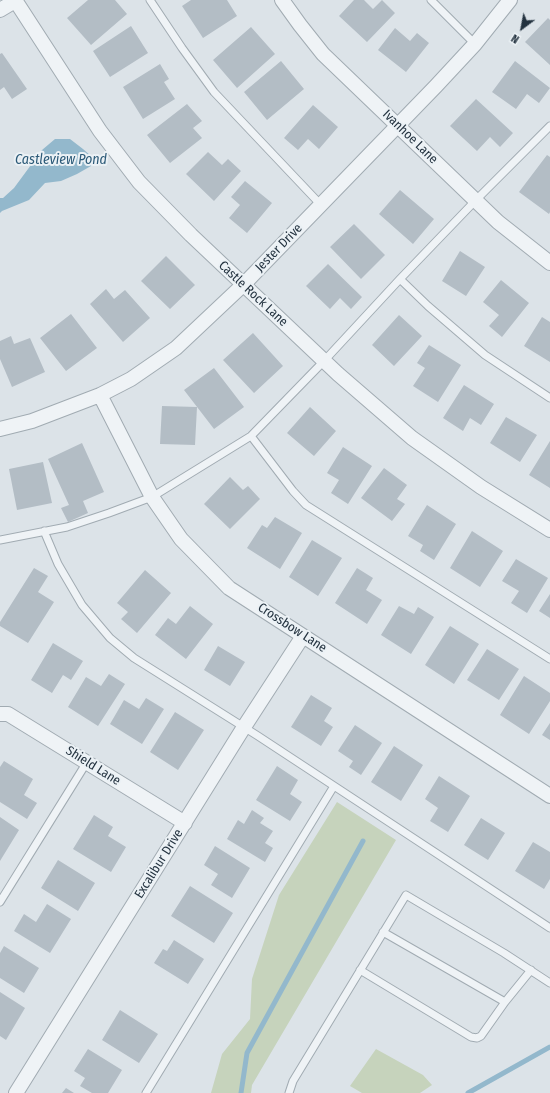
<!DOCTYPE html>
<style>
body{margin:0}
#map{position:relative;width:550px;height:1093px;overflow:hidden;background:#dce3e8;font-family:"Fira Sans Condensed",sans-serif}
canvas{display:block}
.north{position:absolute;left:502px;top:8px;width:40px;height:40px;-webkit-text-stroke:3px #ebf1f5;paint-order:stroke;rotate:212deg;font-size:11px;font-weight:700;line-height:16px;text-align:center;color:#243340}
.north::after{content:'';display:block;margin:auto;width:14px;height:18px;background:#243340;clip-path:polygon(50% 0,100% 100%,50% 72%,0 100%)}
</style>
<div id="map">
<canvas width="550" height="1093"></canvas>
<div class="north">N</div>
</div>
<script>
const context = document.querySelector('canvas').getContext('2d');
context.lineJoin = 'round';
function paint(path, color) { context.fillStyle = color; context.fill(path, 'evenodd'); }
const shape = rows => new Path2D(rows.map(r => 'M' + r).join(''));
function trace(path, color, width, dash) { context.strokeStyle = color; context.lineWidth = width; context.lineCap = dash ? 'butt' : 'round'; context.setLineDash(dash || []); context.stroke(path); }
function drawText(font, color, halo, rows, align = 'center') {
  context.font = font + ' "Fira Sans Condensed",sans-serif'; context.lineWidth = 4; context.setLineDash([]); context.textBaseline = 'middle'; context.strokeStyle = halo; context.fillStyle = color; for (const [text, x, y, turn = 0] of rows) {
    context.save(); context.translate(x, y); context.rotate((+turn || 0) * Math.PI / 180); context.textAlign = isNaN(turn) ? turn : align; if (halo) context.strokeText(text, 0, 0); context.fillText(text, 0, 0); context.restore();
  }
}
const green = shape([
 [337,802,396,840,252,1085,251,1093,211,1093,222,1054,250,1019,252,979,279,895],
 [376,1049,423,1075,432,1085,420,1093,362,1093,350,1086]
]);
const water = shape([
 [55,139,70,139,83,149,91,156,91,166,77,174,61,181,45,183,29,200,2,211,0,213,0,198,3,198,14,188,42,150]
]);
const stream = shape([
 [241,1093,247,1053,363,841],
 [468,1093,550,1047]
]);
const building = shape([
 [88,0,115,0,127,14,91,45,67,18],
 [191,0,227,0,237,16,203,38,182,6],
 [354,0,364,0,373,9,382,0,395,13,367,42,339,16],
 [548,18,550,20,550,65,525,42],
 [131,26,148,53,110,77,93,51],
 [251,27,275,54,237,88,213,60],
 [395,28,410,41,417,33,429,43,406,72,378,50],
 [2,53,27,89,12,99,4,87,0,90,0,54],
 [281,61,304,89,267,120,244,92],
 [515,61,550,88,539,103,527,94,516,109,492,92],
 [160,64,169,79,164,82,175,99,143,119,123,87],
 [476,99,513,133,500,147,490,137,477,151,450,126],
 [187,104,202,121,193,128,202,138,170,163,147,135],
 [313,105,338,127,319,149,308,139,298,150,284,138],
 [208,152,222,165,228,159,241,171,214,201,186,174],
 [547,155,550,157,550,212,549,214,519,192],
 [245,181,272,203,247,233,229,218,240,205,231,197],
 [400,190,434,219,413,244,379,214],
 [354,224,385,255,361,279,330,247],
 [460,251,485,267,466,296,442,281],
 [166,256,195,285,170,309,141,281],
 [328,264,362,297,351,309,340,298,330,309,306,286],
 [501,280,529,303,502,337,489,326,499,315,483,302],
 [106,289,114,299,125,290,150,318,123,342,90,304],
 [71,314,97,348,66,371,40,338],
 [399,315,422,336,394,366,372,345],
 [542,317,550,322,550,362,524,346],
 [253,333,283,366,254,393,223,360],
 [11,336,14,344,30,338,45,372,12,387,0,359,0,341],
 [429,345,461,365,438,402,413,386,425,368,417,363],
 [214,368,244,407,214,429,184,390],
 [464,385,494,404,481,425,470,418,463,431,443,418],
 [162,406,197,407,195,445,160,444],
 [310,407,336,431,314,456,287,433],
 [506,417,537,435,520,462,490,443],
 [550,441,550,488,529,475],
 [82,443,104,492,83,501,88,513,68,522,61,508,69,505,48,459],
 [343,447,372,466,348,504,331,493,339,480,327,473],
 [43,462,52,503,17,510,9,469],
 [384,468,407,485,397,499,405,504,392,521,361,498],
 [230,477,243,490,248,486,260,499,230,529,204,504],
 [427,505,456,524,434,560,420,551,423,545,408,536],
 [275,517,302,533,280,569,247,548,262,525,267,528],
 [472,531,503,551,480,587,450,568],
 [312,540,342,558,318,596,289,577],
 [516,559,548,578,527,613,511,603,519,591,502,581],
 [34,568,48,576,38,592,54,602,28,643,0,626,0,622],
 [357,568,373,578,366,590,382,600,367,624,335,603],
 [145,570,171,593,137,633,121,619,128,612,117,603],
 [550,594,550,618,539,611],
 [190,606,213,624,186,659,155,635,168,618,176,624],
 [399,606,414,614,418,607,434,617,411,654,381,635],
 [450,626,479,644,454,684,425,665],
 [53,643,83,661,71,680,63,675,52,693,31,680],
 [218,646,245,662,230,686,204,670],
 [487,649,519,669,499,700,467,680],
 [109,674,125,684,98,726,68,707,86,677,101,686],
 [524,676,550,693,550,701,529,734,500,715],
 [311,695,332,708,324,721,333,727,321,746,291,727],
 [146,698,164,709,142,744,110,724,124,700,139,709],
 [175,712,204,730,178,770,150,752],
 [550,723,550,740,542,735],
 [355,725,382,743,361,775,349,767,353,761,338,751],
 [394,746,423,765,401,801,371,782],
 [4,761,33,779,24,795,37,803,27,819,0,802,0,767],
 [277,766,298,780,290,794,302,802,290,821,256,800],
 [439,776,470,796,448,832,430,821,438,808,425,799],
 [252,810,264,818,260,823,273,831,265,843,273,848,265,862,227,839,238,820,244,824],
 [94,815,113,827,108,836,126,847,111,872,73,849],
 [0,817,19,830,0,861],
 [481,818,505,833,488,860,464,845],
 [533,842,550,852,550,879,544,889,515,871],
 [215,846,250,868,232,898,211,885,218,874,204,865],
 [58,860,95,883,78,911,41,888],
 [190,886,233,913,214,943,171,916],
 [47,904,71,919,50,953,14,931,24,914,36,922],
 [174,940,204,959,188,984,154,963,163,949,167,951],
 [4,946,39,968,24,993,0,978,0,953],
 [0,992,25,1008,6,1040,0,1036],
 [120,1010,158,1034,139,1063,102,1040],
 [88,1049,122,1070,108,1093,92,1093,80,1086,85,1078,74,1071],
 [66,1088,74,1093,62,1093]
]);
const lane = shape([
 [150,0,182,48,214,92,321,205],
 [431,0,475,44],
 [400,279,428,306,485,355,550,398],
 [251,436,293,491,306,505,550,659],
 [44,531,58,564,82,605,110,638,134,658,258,736,550,928],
 [0,540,67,527,109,513,152,497,251,436,324,361,400,279,476,200,550,126],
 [0,902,87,762],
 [383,932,505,1002],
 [360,970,471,1037,477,1038,481,1036,505,1002,531,970],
 [146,1093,334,786],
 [289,1093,293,1081,406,895,504,953,550,983]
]);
const street = shape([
 [15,0,100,131,139,182,191,235,338,374,412,438,481,487,550,530],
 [282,0,300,25,323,54,498,222,550,263],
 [0,10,15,1],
 [100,395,152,497,181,539,229,588,550,796],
 [0,429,32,421,100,395,131,379,176,348,244,284,436,86,475,44,510,0],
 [0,714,8,714,185,823],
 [16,1093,244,727,303,636]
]);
const streetNames = [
 ["Ivanhoe Lane",410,137,44],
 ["Jester Drive",279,248,-46],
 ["Castle Rock Lane",253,294,43],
 ["Crossbow Lane",292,628,33],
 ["Shield Lane",93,766,32],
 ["Excalibur Drive",159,864,-58]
];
const waterNames = [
 ["Castleview Pond",61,160]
];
paint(green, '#c6d3bc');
paint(water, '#93b8cc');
trace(stream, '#93b8cc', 5);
paint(building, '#b3bdc5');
trace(lane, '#a1abb2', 9);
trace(street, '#a1abb2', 16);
trace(lane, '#eff3f6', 7);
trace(street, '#eff3f6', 14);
drawText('13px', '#243340', '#ebf1f5', streetNames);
drawText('italic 14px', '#2b5977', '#ebf1f5', waterNames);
</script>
